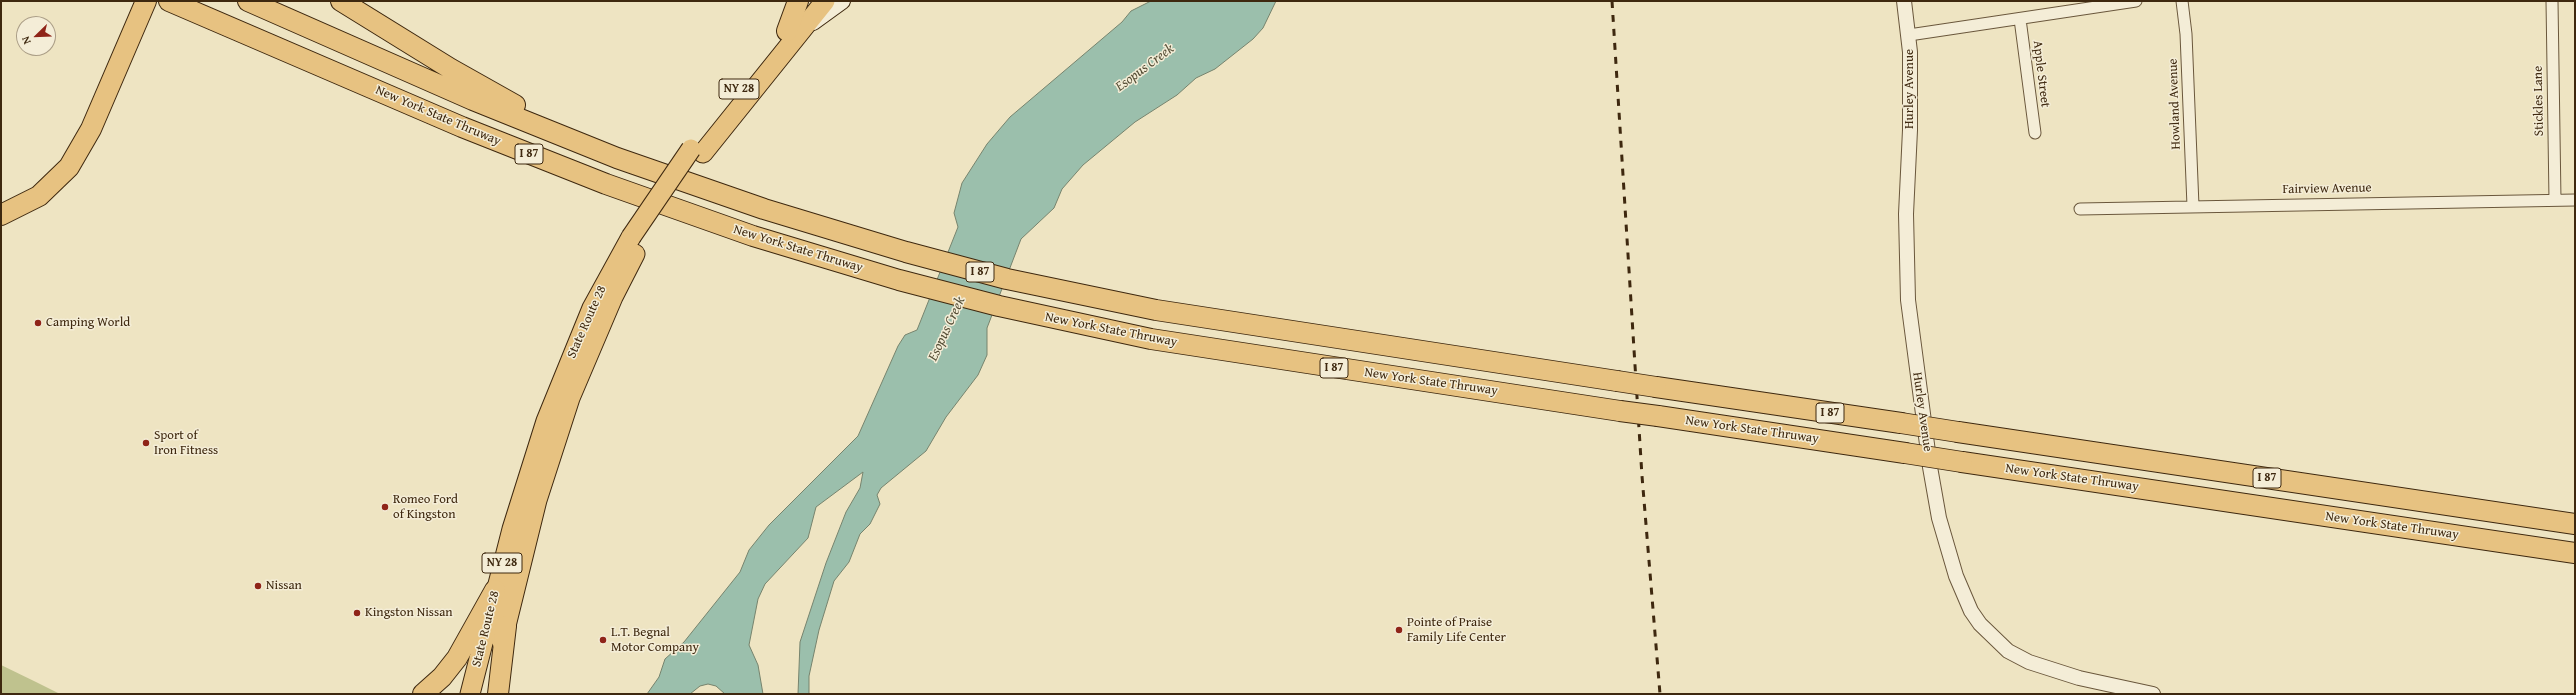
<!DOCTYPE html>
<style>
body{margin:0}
#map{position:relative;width:2576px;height:695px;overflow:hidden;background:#eee4c2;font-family:"Gentium Book Plus",serif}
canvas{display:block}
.frame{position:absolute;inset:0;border:2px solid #3e280f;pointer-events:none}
.north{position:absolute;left:16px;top:16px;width:40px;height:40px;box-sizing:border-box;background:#f4edd7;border:1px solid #ab9e87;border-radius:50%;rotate:247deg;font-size:11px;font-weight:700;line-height:16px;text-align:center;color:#3e280f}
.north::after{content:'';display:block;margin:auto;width:14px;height:18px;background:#8f2418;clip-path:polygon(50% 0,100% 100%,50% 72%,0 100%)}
</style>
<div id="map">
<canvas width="2576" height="695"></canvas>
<div class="frame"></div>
<div class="north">N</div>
</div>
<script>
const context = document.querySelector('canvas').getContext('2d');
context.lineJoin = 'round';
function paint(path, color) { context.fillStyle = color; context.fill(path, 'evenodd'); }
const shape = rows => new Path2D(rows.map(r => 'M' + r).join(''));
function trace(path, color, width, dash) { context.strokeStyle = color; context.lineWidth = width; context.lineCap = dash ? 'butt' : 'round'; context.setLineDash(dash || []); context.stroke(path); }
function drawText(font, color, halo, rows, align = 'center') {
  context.font = font + ' "Gentium Book Plus",serif'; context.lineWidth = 3; context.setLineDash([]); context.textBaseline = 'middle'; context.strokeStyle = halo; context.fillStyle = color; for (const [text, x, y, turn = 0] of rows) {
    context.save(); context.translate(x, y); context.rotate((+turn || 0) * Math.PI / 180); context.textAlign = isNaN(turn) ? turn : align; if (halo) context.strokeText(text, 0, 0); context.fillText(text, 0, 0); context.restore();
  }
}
const green = shape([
 [1,665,36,682,60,694,1,694]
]);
const water = shape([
 [1151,1,1276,1,1263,28,1253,39,1215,69,1196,78,1177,95,1135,122,1083,165,1062,189,1054,208,1021,239,987,328,987,355,978,375,946,417,926,451,881,488,877,495,880,504,870,524,860,534,849,562,834,581,819,630,809,676,809,694,798,694,800,642,826,563,846,512,860,488,863,472,816,507,808,538,765,584,758,599,749,645,758,665,763,694,725,694,716,686,708,684,700,686,690,694,647,694,659,677,665,659,684,642,740,572,749,550,769,525,858,436,898,346,905,335,917,330,958,227,954,213,962,183,987,144,1010,117,1122,22,1131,11,1151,1]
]);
const minor = shape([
 [2182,1,2186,34,2193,206],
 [2552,1,2555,200],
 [2020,19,2035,133],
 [1909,35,2136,1],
 [2080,209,2575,200]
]);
const tertiary = shape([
 [1904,1,1910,52,1910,130,1906,214,1908,300,1930,467,1939,518,1956,576,1971,611,1980,624,2008,651,2029,662,2079,678,2153,694]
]);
const secondary = shape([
 [813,22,842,1]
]);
const trunk = shape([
 [703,153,825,1],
 [502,642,537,500,570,398,613,297,635,254],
 [470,694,512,529,546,421,592,308,631,237]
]);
const motorway = shape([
 [169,1,462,127,606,184,753,236,899,280,999,306,1151,339,1620,411],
 [248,1,473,100,617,158,764,209,906,252,1007,279,1156,310,1617,381],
 [341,1,451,69,515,105],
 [787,31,798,1],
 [1,215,39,196,69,167,91,129,146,1],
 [1656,387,1901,423],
 [1658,416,1905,453],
 [1958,432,2575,524],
 [1962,462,2575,553],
 [423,694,442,677,457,658,495,590],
 [498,694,506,626]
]);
const rail = shape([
 [1612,1,1642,476,1660,694]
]);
const trunkBridge = shape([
 [631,237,691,149]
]);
const motorwayBridge = shape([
 [1617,381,1656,387],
 [1620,411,1658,416],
 [1901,423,1958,432],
 [1905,453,1962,462]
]);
const markers = [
 [38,323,4,"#8f2418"],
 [146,443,4,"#8f2418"],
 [385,507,4,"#8f2418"],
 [258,586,4,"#8f2418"],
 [357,613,4,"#8f2418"],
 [1399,630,4,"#8f2418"],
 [603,640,4,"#8f2418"]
];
const shields = [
 [739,89,40],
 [529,154,28],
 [980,272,28],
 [1334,368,28],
 [1830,413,28],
 [2267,478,28],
 [502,563,40]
];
const shieldNames = [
 ["NY 28",739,89],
 ["I 87",529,154],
 ["I 87",980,272],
 ["I 87",1334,368],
 ["I 87",1830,413],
 ["I 87",2267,478],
 ["NY 28",502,563]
];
const streetNames = [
 ["Apple Street",2041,74,83],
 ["Hurley Avenue",1910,89,-90],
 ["Stickles Lane",2539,101,-91],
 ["Howland Avenue",2175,104,-92],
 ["New York State Thruway",438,116,23],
 ["Fairview Avenue",2327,189,-1],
 ["New York State Thruway",798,249,17],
 ["State Route 28",587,322,-66],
 ["New York State Thruway",1111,330,11],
 ["New York State Thruway",1431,382,8],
 ["Hurley Avenue",1922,412,82],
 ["New York State Thruway",1752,430,8],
 ["New York State Thruway",2072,478,8],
 ["New York State Thruway",2392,526,8],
 ["State Route 28",486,629,-76]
];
const poiNames = [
 ["Camping World",46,323],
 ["Sport of",154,436],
 ["Iron Fitness",154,451],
 ["Romeo Ford",393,500],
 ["of Kingston",393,515],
 ["Nissan",266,586],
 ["Kingston Nissan",365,613],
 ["Pointe of Praise",1407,623],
 ["Family Life Center",1407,638],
 ["L.T. Begnal",611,633],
 ["Motor Company",611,648]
];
const waterNames = [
 ["Esopus Creek",1145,68,-37],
 ["Esopus Creek",947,329,-65]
];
paint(green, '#bfc28e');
paint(water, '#9bbfac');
trace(water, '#76836d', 1);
trace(minor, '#6a573c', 13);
trace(tertiary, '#6a573c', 16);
trace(secondary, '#3e280f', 18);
trace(trunk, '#3e280f', 21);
trace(motorway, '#3e280f', 22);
trace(minor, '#f4edd7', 11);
trace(tertiary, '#f4edd7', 14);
trace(secondary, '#f4edd7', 16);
trace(trunk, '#e7c281', 19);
trace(motorway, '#e7c281', 20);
trace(rail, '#3e280f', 3, [7, 7]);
trace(trunkBridge, '#3e280f', 21, []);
trace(motorwayBridge, '#3e280f', 22, []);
trace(trunkBridge, '#e7c281', 19);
trace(motorwayBridge, '#e7c281', 20);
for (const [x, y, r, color] of markers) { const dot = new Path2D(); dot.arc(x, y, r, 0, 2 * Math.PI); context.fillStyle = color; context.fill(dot); trace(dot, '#f4edd7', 1.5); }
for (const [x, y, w] of shields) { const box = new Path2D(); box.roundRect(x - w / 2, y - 10, w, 20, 3); context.fillStyle = '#f4edd7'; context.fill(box); trace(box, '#3e280f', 1); }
drawText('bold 12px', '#3e280f', null, shieldNames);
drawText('13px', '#3e280f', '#f4edd7', streetNames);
drawText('13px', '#3e280f', '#f4edd7', poiNames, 'left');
drawText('italic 14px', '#554e36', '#f4edd7', waterNames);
</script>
